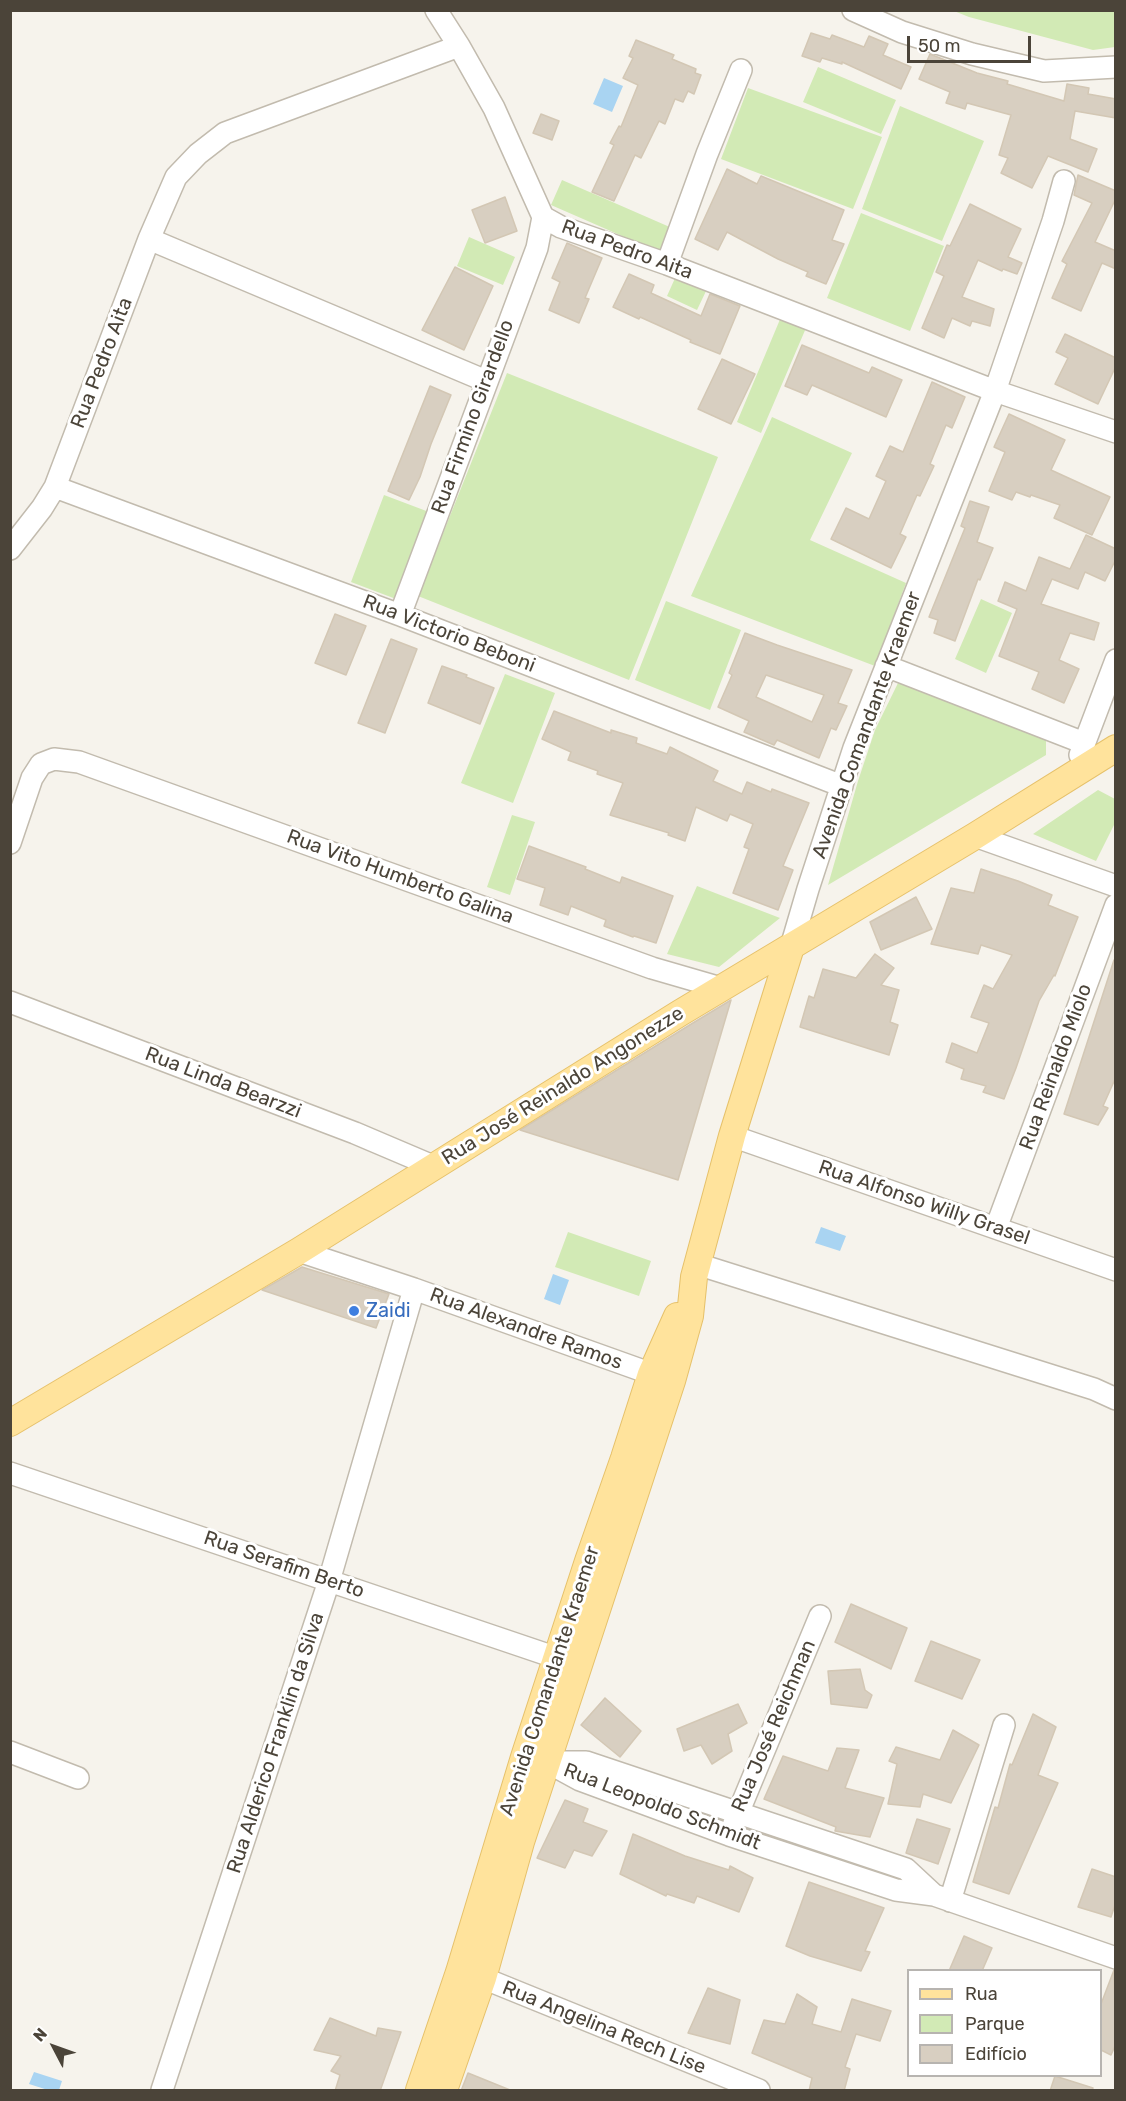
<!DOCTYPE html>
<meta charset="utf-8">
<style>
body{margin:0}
#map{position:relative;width:1126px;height:2101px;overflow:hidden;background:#f6f3ec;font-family:Rubik,sans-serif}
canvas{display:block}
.frame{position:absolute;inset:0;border:12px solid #4b4439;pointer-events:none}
.legend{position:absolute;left:907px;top:1969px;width:195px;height:108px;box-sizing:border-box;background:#fff;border:2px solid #b7b4b0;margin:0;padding:8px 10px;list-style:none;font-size:18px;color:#4b4439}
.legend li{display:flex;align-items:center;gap:12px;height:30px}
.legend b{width:30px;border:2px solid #b7b4b0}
.north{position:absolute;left:24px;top:2017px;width:60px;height:60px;-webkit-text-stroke:4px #fff;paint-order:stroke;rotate:311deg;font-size:16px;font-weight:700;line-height:24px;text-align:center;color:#4b4439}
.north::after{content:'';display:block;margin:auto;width:21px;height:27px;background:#4b4439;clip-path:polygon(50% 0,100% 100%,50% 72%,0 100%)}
.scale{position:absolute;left:907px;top:36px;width:124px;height:27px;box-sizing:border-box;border:3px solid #4b4439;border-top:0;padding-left:8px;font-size:18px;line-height:21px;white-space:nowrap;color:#4b4439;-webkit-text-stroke:4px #fff;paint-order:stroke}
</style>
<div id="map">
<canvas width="1126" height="2101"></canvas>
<div class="frame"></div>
<ul class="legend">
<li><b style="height:8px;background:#ffe39c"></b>Rua</li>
<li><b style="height:16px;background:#d2eab5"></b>Parque</li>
<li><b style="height:16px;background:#d8cfc1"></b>Edifício</li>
</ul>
<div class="north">N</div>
<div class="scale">50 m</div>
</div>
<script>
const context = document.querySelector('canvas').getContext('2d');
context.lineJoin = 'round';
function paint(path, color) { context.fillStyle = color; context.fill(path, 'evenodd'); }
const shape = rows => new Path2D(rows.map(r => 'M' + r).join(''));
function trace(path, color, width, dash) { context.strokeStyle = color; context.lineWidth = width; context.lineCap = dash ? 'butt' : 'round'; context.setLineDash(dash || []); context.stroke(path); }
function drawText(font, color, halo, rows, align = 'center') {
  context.font = font + ' Rubik,sans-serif'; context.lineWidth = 6; context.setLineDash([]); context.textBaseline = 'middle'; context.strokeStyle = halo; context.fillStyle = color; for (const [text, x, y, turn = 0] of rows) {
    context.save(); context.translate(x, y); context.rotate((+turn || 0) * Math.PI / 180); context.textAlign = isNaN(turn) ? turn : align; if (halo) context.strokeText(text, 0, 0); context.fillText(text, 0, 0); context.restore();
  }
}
const green = shape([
 [954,11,1115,11,1115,47,1093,50,969,17],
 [818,67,896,100,881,134,803,102],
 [748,88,882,137,853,209,721,159],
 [900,106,984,141,942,241,862,209],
 [562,180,672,228,661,253,551,205],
 [861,213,944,246,910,331,827,298],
 [469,237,515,257,503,285,457,266],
 [676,276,707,289,697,310,667,296],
 [781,317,806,328,761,433,737,422],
 [507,373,718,457,629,680,418,596],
 [772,417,852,453,810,540,906,583,875,666,691,596],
 [384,495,429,512,396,599,351,582],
 [981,599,1012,613,986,673,955,659],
 [666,601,741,630,710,710,635,680],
 [505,674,555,693,513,803,461,783],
 [898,683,1046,736,1046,755,828,885,858,781,875,730],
 [1098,790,1115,799,1116,821,1096,861,1033,834],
 [512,815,535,822,510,895,487,887],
 [697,886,780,918,719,967,667,954],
 [568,1232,651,1261,639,1296,555,1267]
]);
const water = shape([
 [604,78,623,86,612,112,593,104],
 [821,1227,846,1236,840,1251,815,1243],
 [553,1274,569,1280,560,1305,544,1299],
 [34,2072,62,2081,59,2090,48,2090,29,2084]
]);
const building = shape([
 [811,33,830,39,832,35,864,47,869,36,888,44,883,55,911,67,901,89,842,62,842,64,822,58,820,62,802,56,811,33],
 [636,40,674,55,672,59,696,69,695,73,701,75,694,94,688,91,683,102,675,99,665,124,659,121,641,158,635,155,614,201,592,192,614,145,610,143,619,126,621,127,638,85,623,78,633,58,629,56,636,40],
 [930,54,977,73,1008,81,1007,84,1064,101,1067,84,1089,88,1088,94,1116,99,1116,118,1075,111,1070,139,1097,149,1088,172,1048,156,1032,188,1001,173,1008,158,999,155,1011,115,967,103,965,109,946,103,950,92,919,79,930,54],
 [541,114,559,121,552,140,533,133,541,114],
 [727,169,757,184,761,176,844,210,832,240,844,244,826,284,806,276,808,272,778,259,727,232,718,250,695,239,727,169],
 [1078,175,1116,191,1116,198,1095,242,1116,251,1116,269,1102,263,1081,311,1052,298,1067,264,1062,261,1092,203,1074,195,1078,175],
 [505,197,517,231,485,243,472,210,505,197],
 [970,204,1021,229,1008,257,1022,263,1017,274,1003,269,1002,271,978,260,962,297,994,309,990,326,972,321,970,326,952,318,944,338,922,328,944,276,936,272,947,245,950,246,970,204],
 [567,243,602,258,585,298,589,299,579,323,549,310,560,282,552,278,567,243],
 [455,267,493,286,464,350,422,330,455,267],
 [629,274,654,285,651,293,701,316,710,294,740,306,720,354,690,342,691,340,640,317,639,319,613,307,629,274],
 [1065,334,1116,358,1116,366,1098,404,1055,384,1068,358,1056,352,1065,334],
 [802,345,869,373,872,367,902,380,886,417,812,385,807,395,785,386,802,345],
 [722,359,755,374,731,424,698,409,722,359],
 [932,382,965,397,952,428,946,425,930,464,934,466,920,496,917,495,900,534,906,537,891,568,831,539,846,508,869,519,886,481,876,476,890,446,903,452,932,382],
 [430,386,451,395,431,444,420,477,409,500,388,491,430,386],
 [1009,414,1065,440,1051,470,1110,497,1092,535,1054,518,1060,505,1031,495,1030,497,1016,492,1012,500,989,491,1005,452,994,447,1009,414],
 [970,501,989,507,977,542,993,548,980,580,978,579,955,641,934,633,938,620,929,617,965,528,961,526,970,501],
 [1086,535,1116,549,1116,559,1105,581,1085,572,1078,589,1052,579,1041,604,1099,623,1094,640,1070,633,1059,660,1079,669,1064,703,1032,689,1039,672,999,656,1017,609,998,601,1005,582,1026,591,1039,557,1070,569,1086,535],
 [335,614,366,626,346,675,315,663,335,614],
 [745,633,777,645,852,670,838,703,847,706,836,730,831,728,819,758,777,740,774,745,744,732,749,721,718,707,732,675,729,673,745,633],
 [766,675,824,695,812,722,756,697,766,675],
 [391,639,417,649,385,733,358,723,391,639],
 [442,666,467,675,466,677,494,688,480,724,428,703,442,666],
 [554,711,611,733,611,730,637,738,636,743,667,754,670,747,718,771,713,781,742,794,747,782,771,792,772,789,809,803,783,866,793,870,778,910,733,893,749,849,744,847,753,824,730,814,727,821,696,807,685,841,668,835,669,833,610,815,623,783,597,774,598,771,568,760,571,752,542,739,554,711],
 [529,846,586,867,585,869,620,883,622,877,673,896,656,943,634,936,633,937,604,926,606,920,571,906,568,915,540,905,545,888,517,879,529,846],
 [981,869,1018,881,1052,895,1048,905,1078,917,1055,976,1054,975,1039,1001,1016,1068,1004,1099,983,1092,986,1086,961,1079,964,1069,946,1062,952,1043,977,1053,989,1023,971,1017,984,985,993,989,1012,955,981,945,978,954,931,944,951,888,974,893,981,869],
 [916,897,932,929,881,950,870,922,916,897],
 [875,954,894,968,881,985,899,990,890,1022,898,1025,889,1055,800,1027,809,996,814,998,823,969,856,978,875,954],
 [1114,960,1116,960,1116,1077,1103,1106,1108,1108,1098,1125,1064,1114,1114,960],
 [731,1000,678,1180,520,1130,688,1026,731,1000],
 [302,1267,389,1294,376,1328,262,1290,302,1267],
 [851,1604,907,1628,891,1669,835,1642,851,1604],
 [931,1641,980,1660,962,1699,915,1681,931,1641],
 [860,1669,865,1690,872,1695,867,1708,831,1704,828,1671,860,1669],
 [605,1698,641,1731,620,1757,581,1725,605,1698],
 [738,1704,747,1723,728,1734,732,1751,712,1764,701,1745,684,1751,677,1729,738,1704],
 [1033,1714,1056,1727,1038,1775,1058,1783,1009,1894,973,1882,995,1807,998,1808,1010,1764,1012,1765,1033,1714],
 [953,1730,979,1745,951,1803,923,1794,920,1807,888,1804,897,1764,889,1761,896,1747,940,1760,953,1730],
 [837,1748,859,1750,845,1788,884,1798,870,1837,835,1831,836,1827,764,1799,783,1756,828,1771,837,1748],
 [565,1800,588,1809,583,1822,607,1831,592,1856,574,1850,565,1868,537,1858,565,1800],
 [917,1819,950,1829,938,1864,906,1853,917,1819],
 [633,1834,685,1856,729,1870,730,1866,753,1878,739,1912,697,1896,694,1903,667,1894,666,1896,620,1874,633,1834],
 [1092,1869,1116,1877,1116,1902,1111,1917,1078,1907,1092,1869],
 [809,1882,884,1908,865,1951,870,1952,861,1971,810,1956,786,1946,809,1882],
 [964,1936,992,1948,982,1971,949,1971,964,1936],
 [1114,1970,1116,2044,1111,2055,1101,2050,1101,2004,1114,1970],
 [708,1988,740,2000,730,2044,688,2033,708,1988],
 [797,1994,817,2007,812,2024,841,2032,852,1999,891,2011,880,2041,856,2034,845,2067,850,2069,844,2091,809,2091,812,2078,752,2053,764,2020,785,2024,797,1994],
 [330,2018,376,2036,378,2028,401,2032,380,2091,335,2091,340,2075,331,2071,341,2056,314,2050,330,2018],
 [468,2073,510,2090,510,2091,461,2091,468,2073],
 [1055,2076,1093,2088,1092,2091,1050,2091,1055,2076]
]);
const minor = shape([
 [436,10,459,46],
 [853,10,902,32,972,54,1044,71,1116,67],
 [149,239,486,381],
 [667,264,707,154,741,70],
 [55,487,400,615,842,786],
 [10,549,42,508,55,487,149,239,176,177,198,154,225,133,459,46,494,108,543,217,561,227,667,264,995,391,1116,432],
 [400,615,537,248,543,217],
 [886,666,1084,743],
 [1080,755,1116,660],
 [975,836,1116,886],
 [10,843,32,778,41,764,54,759,79,762,652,968,721,988],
 [791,947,808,889,854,748,995,391,1053,221,1064,181],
 [10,1002,355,1133,435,1167],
 [732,1136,1116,1270],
 [996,1228,1116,905],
 [299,1251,414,1289,666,1379],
 [697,1264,1094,1389,1116,1399],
 [10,1473,569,1662],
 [10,1752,78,1778],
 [547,1762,580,1780,729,1835,896,1890,934,1895,1116,1958],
 [551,1762,586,1762,906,1869,934,1895],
 [734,1823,820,1616],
 [950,1901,1004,1725],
 [468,1974,483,1978,759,2090],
 [162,2090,329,1581,414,1289]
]);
const major = shape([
 [10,1423,299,1251,680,1013,975,836,1116,748],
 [419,2090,459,1972,524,1757,588,1561,624,1458,651,1374,677,1316],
 [444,2090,483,1978,521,1842,672,1381,690,1316,694,1277,732,1136,791,947]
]);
const markers = [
 [354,1311,6,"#3f7fe0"]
];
const streetNames = [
 ["Rua Pedro Aita",627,250,20],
 ["Rua Pedro Aita",102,363,-69],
 ["Rua Firmino Girardello",473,417,-70],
 ["Rua Victorio Beboni",449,634,21],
 ["Avenida Comandante Kraemer",867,725,-70],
 ["Rua Vito Humberto Galina",400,877,20],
 ["Rua Reinaldo Miolo",1056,1067,-70],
 ["Rua Linda Bearzzi",223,1083,21],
 ["Rua José Reinaldo Angonezze",563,1086,-32],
 ["Rua Alfonso Willy Grasel",924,1203,19],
 ["Rua Alexandre Ramos",526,1329,20],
 ["Rua Serafim Berto",284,1565,19],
 ["Avenida Comandante Kraemer",550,1681,-72],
 ["Rua José Reichman",774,1726,-67],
 ["Rua Alderico Franklin da Silva",276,1743,-72],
 ["Rua Leopoldo Schmidt",662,1807,21],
 ["Rua Angelina Rech Lise",604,2028,22]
];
const shopNames = [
 ["Zaidi",366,1311]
];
paint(green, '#d2eab5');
paint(water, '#a9d4f2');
paint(building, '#d8cfc1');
trace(building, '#d3c7b4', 1.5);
trace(minor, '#c2bbae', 24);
trace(major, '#e6c16a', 28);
trace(minor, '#fff', 21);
trace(major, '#ffe39c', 26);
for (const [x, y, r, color] of markers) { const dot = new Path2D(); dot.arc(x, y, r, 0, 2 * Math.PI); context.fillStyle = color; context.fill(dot); trace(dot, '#fff', 2); }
drawText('20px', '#4b4439', '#fff', streetNames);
drawText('20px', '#366cbe', '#fff', shopNames, 'left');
</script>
